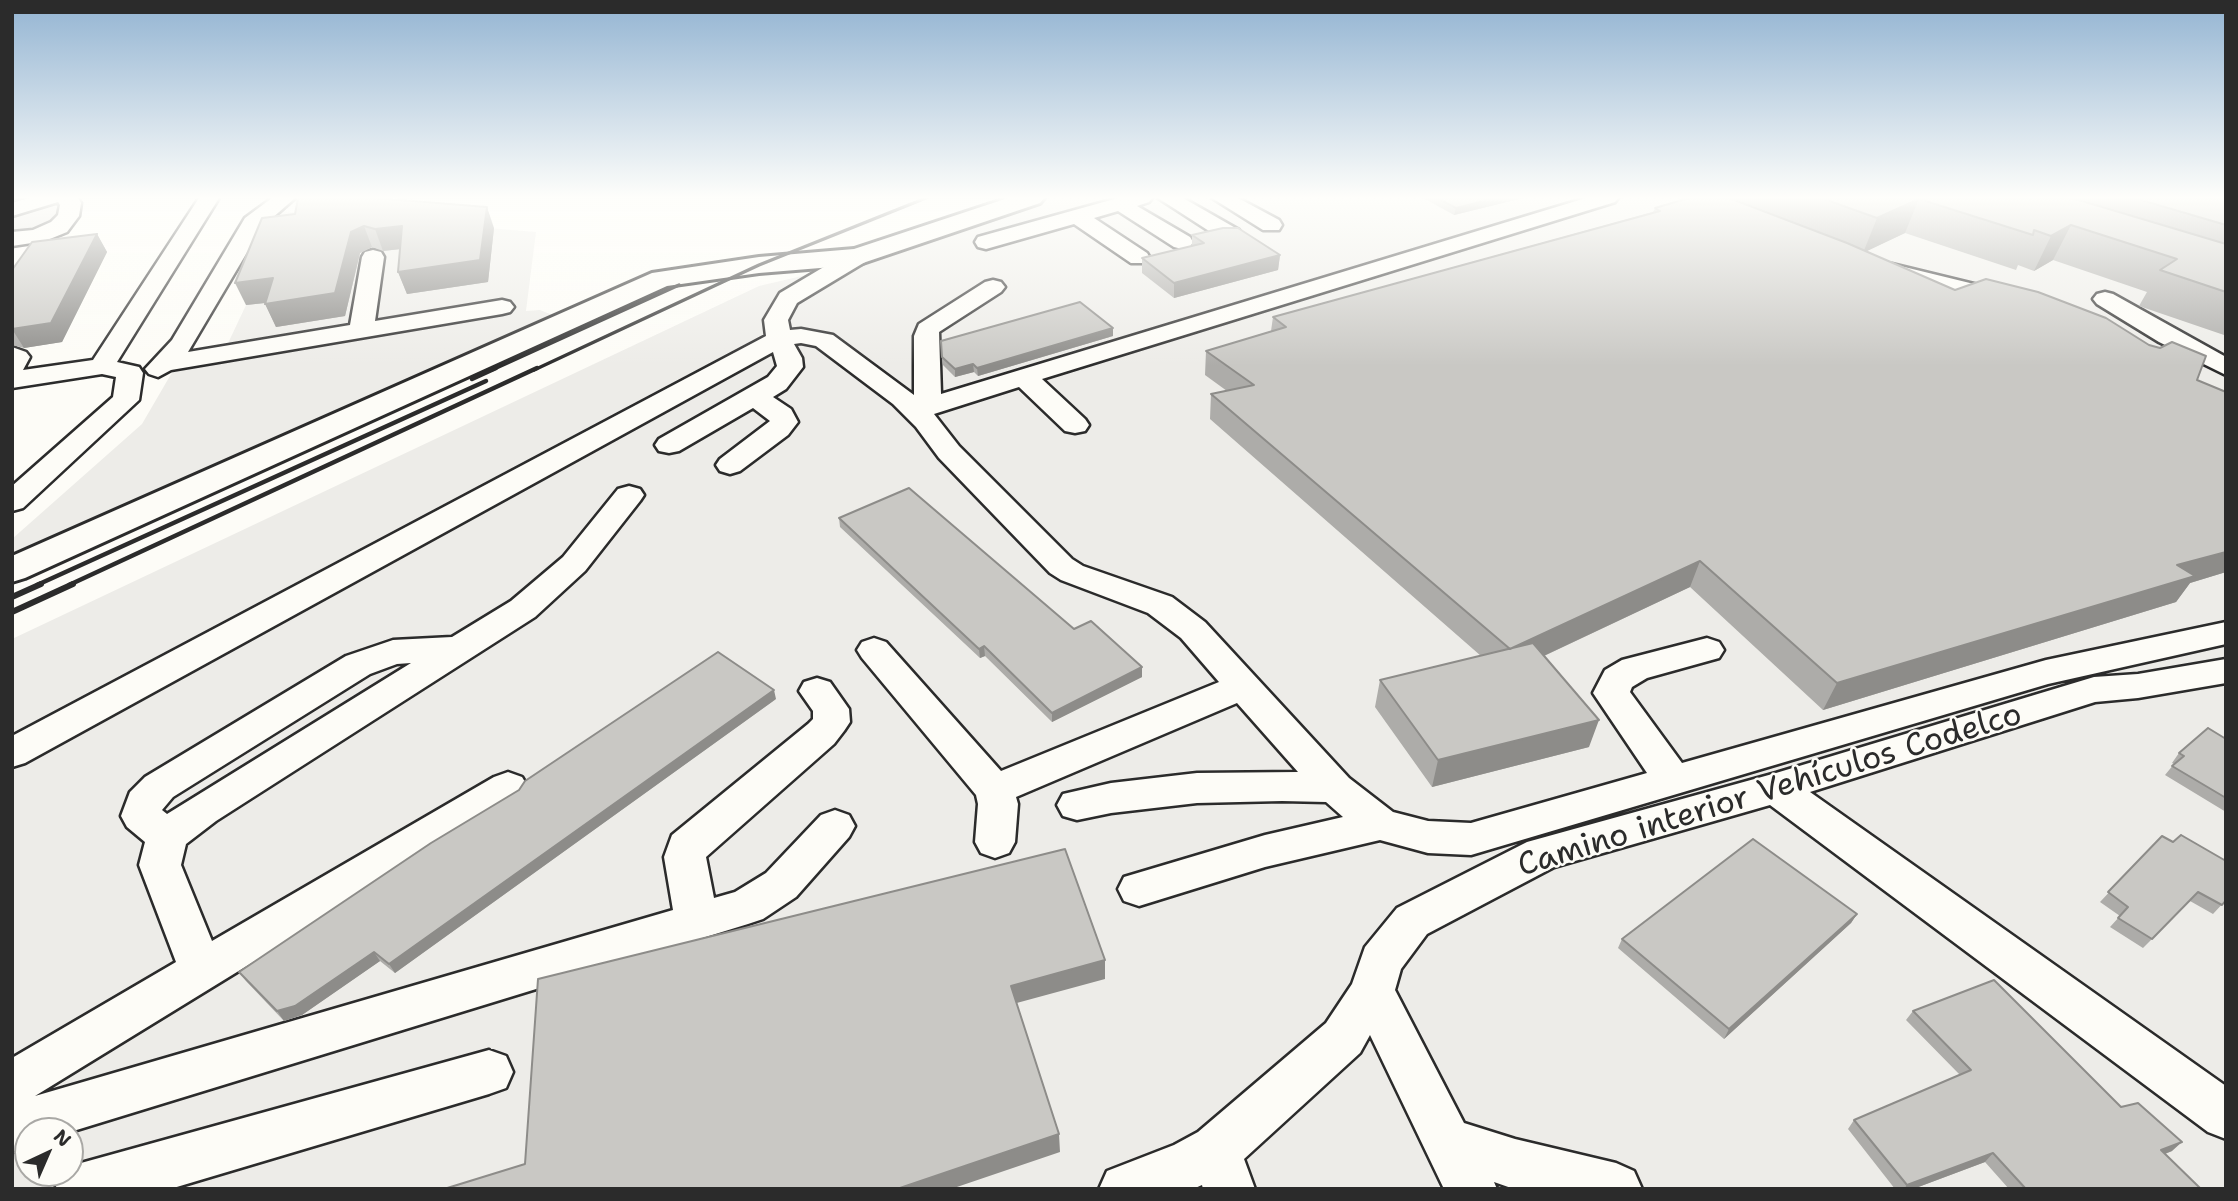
<!DOCTYPE html>
<meta charset="utf-8">
<style>
body{margin:0}
#map{position:relative;width:2238px;height:1201px;overflow:hidden;background:#fdfcf7;font-family:"Shantell Sans",sans-serif}
canvas{display:block}
.frame{position:absolute;inset:0;border:14px solid #2b2b2b;pointer-events:none}
.north{position:absolute;left:14px;top:1117px;width:70px;height:70px;box-sizing:border-box;background:#fdfcf7;border:2px solid #a9a8a5;border-radius:50%;rotate:44deg;font-size:19px;font-weight:700;line-height:28px;text-align:center;color:#2b2b2b}
.north::after{content:'';display:block;margin:auto;width:24px;height:32px;background:#2b2b2b;clip-path:polygon(50% 0,100% 100%,50% 72%,0 100%)}
</style>
<div id="map">
<canvas width="2238" height="1201"></canvas>
<div class="frame"></div>
<div class="north">N</div>
</div>
<script>
const context = document.querySelector('canvas').getContext('2d');
context.lineJoin = 'round';
function paint(path, color) { context.fillStyle = color; context.fill(path, 'evenodd'); }
const shape = rows => new Path2D(rows.map(r => 'M' + r).join(''));
function trace(path, color, width, dash) { context.strokeStyle = color; context.lineWidth = width; context.lineCap = dash ? 'butt' : 'round'; context.setLineDash(dash || []); context.stroke(path); }
function drawText(font, color, halo, rows, align = 'center') {
  context.font = font + ' "Shantell Sans",sans-serif'; context.lineWidth = 5; context.setLineDash([]); context.textBaseline = 'middle'; context.strokeStyle = halo; context.fillStyle = color; for (const [text, x, y, turn = 0] of rows) {
    context.save(); context.translate(x, y); context.rotate((+turn || 0) * Math.PI / 180); context.textAlign = isNaN(turn) ? turn : align; if (halo) context.strokeText(text, 0, 0); context.fillText(text, 0, 0); context.restore();
  }
}
const built = shape([
 [1052,198,2129,198,2226,227,2226,1189,12,1189,12,639,759,286,874,259],
 [28,1131,70,1131,70,1173,28,1173],
 [282,211,536,232,526,311,540,310,560,318,12,561,12,539,142,424,174,369,221,358,246,305]
]);
const green = shape([
 [52,201,64,204,61,217,40,229,12,233,12,214]
]);
const minor = shape([
 [29,198,78,198,81,203,79,216,67,232,45,241,12,246,12,232,33,230,51,222,58,215,60,205,58,202,12,216,12,203,29,198],
 [199,198,219,198,117,362,139,367,143,373,139,400,23,508,12,511,12,486,113,397,116,377,102,374,12,388,12,347,26,352,30,357,23,370,93,360,199,198],
 [272,198,295,198,262,227,188,352,350,325,362,257,365,252,373,250,381,252,384,257,375,321,502,300,510,302,514,307,510,312,502,314,171,370,158,377,149,374,145,369,172,340,245,218,272,198],
 [1118,198,1152,198,1149,202,1137,206,1190,237,1193,242,1190,247,1182,249,1174,247,1118,211,1094,218,1147,253,1150,258,1147,263,1131,263,1074,224,986,249,978,247,975,242,978,237,1118,198],
 [1158,198,1183,198,1239,230,1242,235,1239,240,1231,242,1223,240,1158,198],
 [1212,198,1238,198,1279,220,1282,225,1279,230,1263,230,1212,198],
 [1586,198,1618,198,1615,202,1042,379,1085,419,1089,425,1085,431,1075,433,1065,431,1019,387,934,414,959,446,1072,559,1083,566,1172,597,1205,622,1349,778,1393,812,1428,821,1471,823,1647,773,1593,693,1605,670,1622,660,1707,638,1719,642,1724,650,1719,658,1647,678,1632,687,1630,692,1682,763,2046,660,2226,622,2226,644,2048,684,1471,855,1428,853,1380,840,1265,867,1139,906,1124,901,1118,889,1124,877,1265,835,1343,817,1326,802,1282,801,1197,803,1111,813,1077,820,1063,816,1057,805,1063,794,1111,783,1197,773,1298,772,1237,703,1016,797,1018,804,1015,842,1009,853,995,858,981,853,975,842,978,804,976,795,862,658,857,650,862,642,874,638,886,642,1001,771,1219,682,1181,638,1148,613,1061,580,1050,573,939,458,916,427,893,404,816,346,801,343,794,344,802,358,803,367,786,389,773,397,791,409,798,422,788,435,740,471,730,474,720,471,716,465,720,459,770,421,753,408,679,451,669,453,659,451,655,445,659,439,768,377,777,366,773,352,25,763,12,767,12,736,766,336,764,320,780,293,849,252,857,250,865,252,868,257,865,262,797,303,788,320,790,330,801,329,833,335,914,395,914,336,919,324,985,282,993,280,1001,282,1005,287,1001,292,939,332,941,394,1586,198],
 [1892,264,2015,294,2019,299,2015,304,2007,306,1884,276,1881,271,1884,266,1892,264],
 [2105,292,2113,294,2226,357,2226,375,2159,342,2097,304,2093,299,2097,294,2105,292],
 [629,486,640,489,644,495,640,501,585,571,535,617,216,821,186,844,181,865,212,941,494,777,508,772,522,777,528,787,522,797,35,1096,673,910,664,857,672,835,808,724,813,719,813,711,799,691,804,682,817,678,830,682,849,709,850,722,844,731,834,744,706,857,714,898,735,892,766,873,821,815,835,810,849,815,855,826,849,837,796,897,763,919,748,924,70,1132,28,1131,28,1147,12,1152,12,1058,176,962,139,865,145,842,127,827,121,816,130,792,145,777,346,656,393,640,452,637,511,601,563,557,618,489,629,486],
 [411,663,167,814,162,810,173,797,370,674,397,664,411,663],
 [2226,659,2226,683,2138,698,2095,702,1810,792,2226,1086,2226,1139,2208,1132,1770,805,1554,867,1427,934,1401,969,1395,990,1464,1123,1515,1139,1616,1163,1634,1171,1642,1189,1514,1189,1494,1182,1497,1189,1444,1189,1370,1035,1360,1053,1244,1159,1255,1189,1203,1189,1202,1185,1193,1189,1099,1189,1107,1171,1174,1145,1198,1132,1326,1023,1352,984,1365,947,1397,908,1527,842,1776,773,2094,677,2138,674,2226,659],
 [489,1050,506,1056,513,1072,506,1088,489,1094,170,1189,55,1189,62,1173,70,1173,70,1168,81,1163,489,1050]
]);
const major = shape([
 [1008,198,1044,198,1040,203,857,265,759,273,667,286,25,578,12,582,12,556,652,273,759,257,854,249,1008,198]
]);
const railFar2 = shape([
 [492,370,679,285],
 [534,370,759,265,926,198]
]);
const railFar1 = shape([
 [472,379,496,368],
 [37,585,486,381],
 [69,585,537,368]
]);
const rail = shape([
 [12,597,41,584],
 [12,612,73,584]
]);
const wall = shape([
 [1423,198,1523,198,1454,215],
 [1689,198,2226,198,2226,333,2224,335,2139,306,2147,292,2053,260,2034,271,2018,265,2016,270,1905,233,1866,251,1955,290,2197,380,2226,392,2226,572,2190,583,2176,602,1823,710,1690,587,1544,656,1589,747,1432,787,1375,707,1380,680,1481,656,1210,419,1211,394,1227,391,1205,375,1206,351,1271,331,1273,317,1653,212,1655,208],
 [262,218,494,228,488,282,407,294,398,272,400,249,383,251,372,247,360,253,345,316,276,327,265,303,246,305],
 [97,234,107,252,62,342,24,348,12,345,12,270],
 [1192,235,1280,255,1278,270,1174,298,1142,273,1142,258,1192,246],
 [1113,336,978,376,974,372,955,377,943,365,942,357],
 [839,518,1074,629,1142,667,1142,677,1052,722,985,656,980,658,840,527],
 [776,699,395,973,380,961,302,1015,284,1021,246,981,239,972],
 [2226,739,2226,812,2165,775,2174,764,2172,763,2179,753],
 [2162,836,2226,900,2213,914,2190,901,2143,948,2110,927,2120,916,2100,902],
 [1857,914,1851,923,1724,1039,1618,948,1622,939],
 [1913,1011,2121,1107,2172,1151,2165,1154,2201,1189,2009,1189,1985,1162,1913,1189,1895,1189,1848,1129,1854,1120,1960,1075,1906,1020]
]);
const shadedWall = shape([
 [1495,198,1523,198,1454,215,1456,208],
 [1919,199,1905,233,1863,253,1877,218],
 [487,207,494,228,488,282,407,294,398,272],
 [2071,225,2053,260,2034,271,2051,236],
 [364,226,372,247,360,253,345,316,276,327,265,304,283,301,246,305,235,283,273,278,351,232],
 [402,226,410,248,383,251,375,229],
 [97,234,107,252,62,342,24,348,12,329],
 [1280,255,1278,270,1174,298,1174,283],
 [1113,328,1113,336,978,376,977,368],
 [973,364,974,372,955,377,955,369],
 [2226,552,2226,572,2190,583,2176,602,1823,710,1837,683,2177,565],
 [1700,561,1690,587,1503,675,1510,649],
 [984,646,985,656,980,658,979,649],
 [1142,667,1142,677,1052,722,1052,713],
 [774,690,776,699,395,973,389,964],
 [1599,720,1589,747,1432,787,1438,760],
 [1857,914,1851,923,1724,1039,1729,1029],
 [374,952,380,961,302,1015,284,1021,277,1011],
 [1105,960,1105,979,1013,1004,1011,986],
 [1059,1134,1060,1152,951,1189,897,1189],
 [2182,1142,2172,1151,2151,1159,2161,1150],
 [1993,1153,1985,1162,1913,1189,1904,1189,1907,1185]
]);
const building = shape([
 [298,198,376,198,487,207,480,260,398,272,402,226,375,229,364,226,351,232,335,293,265,304,273,278,235,283,262,218,295,214,298,198],
 [1437,198,1495,198,1456,208,1437,198],
 [1689,198,1729,198,1847,243,1955,290,1986,279,2038,292,2106,318,2149,345,2160,348,2172,342,2206,356,2197,380,2226,392,2226,552,2177,565,2195,576,1837,683,1700,561,1510,649,1211,394,1254,385,1206,351,1286,327,1273,317,1660,211,1655,208,1689,198],
 [1821,198,2072,198,2226,244,2226,292,2160,270,2177,259,2071,225,2051,236,2034,230,2033,235,1919,199,1877,218,1821,198],
 [2134,198,2226,198,2226,225,2134,198],
 [1223,228,1238,228,1280,255,1174,283,1142,258,1204,243,1192,235,1223,228],
 [97,234,51,323,12,329,12,270,32,242,97,234],
 [1080,302,1113,328,977,368,973,364,955,369,942,357,941,341,1080,302],
 [909,488,1074,629,1091,621,1142,667,1052,713,984,646,979,649,839,518,909,488],
 [1533,643,1599,720,1438,760,1380,680,1533,643],
 [718,652,774,690,389,964,374,952,295,1006,277,1011,239,972,431,843,519,790,525,781,718,652],
 [2208,728,2226,739,2226,798,2172,766,2184,756,2179,753,2208,728],
 [2181,835,2226,861,2226,900,2222,905,2198,892,2152,939,2118,918,2128,907,2108,892,2162,836,2173,842,2181,835],
 [1753,839,1857,914,1729,1029,1622,939,1753,839],
 [1065,849,1105,960,1011,986,1059,1134,897,1189,444,1189,525,1164,538,979,1065,849],
 [1994,980,2121,1107,2138,1103,2182,1142,2161,1150,2201,1189,2026,1189,1993,1153,1907,1185,1854,1120,1971,1070,1913,1011,1994,980]
]);
const nearStreetnames = [
 ["Camino interior Vehículos Codelco",1770,791,-17]
];
paint(built, '#edece8');
paint(green, '#dfdeda');
trace(minor, '#2b2b2b', 5);
trace(major, '#2b2b2b', 6);
paint(minor, '#fdfcf7');
paint(major, '#fdfcf7');
trace(railFar2, '#2b2b2b', 3.5);
trace(railFar1, '#2b2b2b', 4.5);
trace(rail, '#2b2b2b', 6);
paint(wall, '#adaca9');
paint(shadedWall, '#8d8c89');
paint(building, '#c9c8c4');
trace(building, '#8d8c89', 2);
const sky = context.createLinearGradient(0, 0, 0, 366);
sky.addColorStop(0, '#93b4d2');
sky.addColorStop(0.54, '#fefefb');
sky.addColorStop(1, '#fefefb00');
context.fillStyle = sky;
context.fillRect(0, 0, 2238, 366);
drawText('32px', '#2b2b2b', '#fdfcf7', nearStreetnames);
</script>
